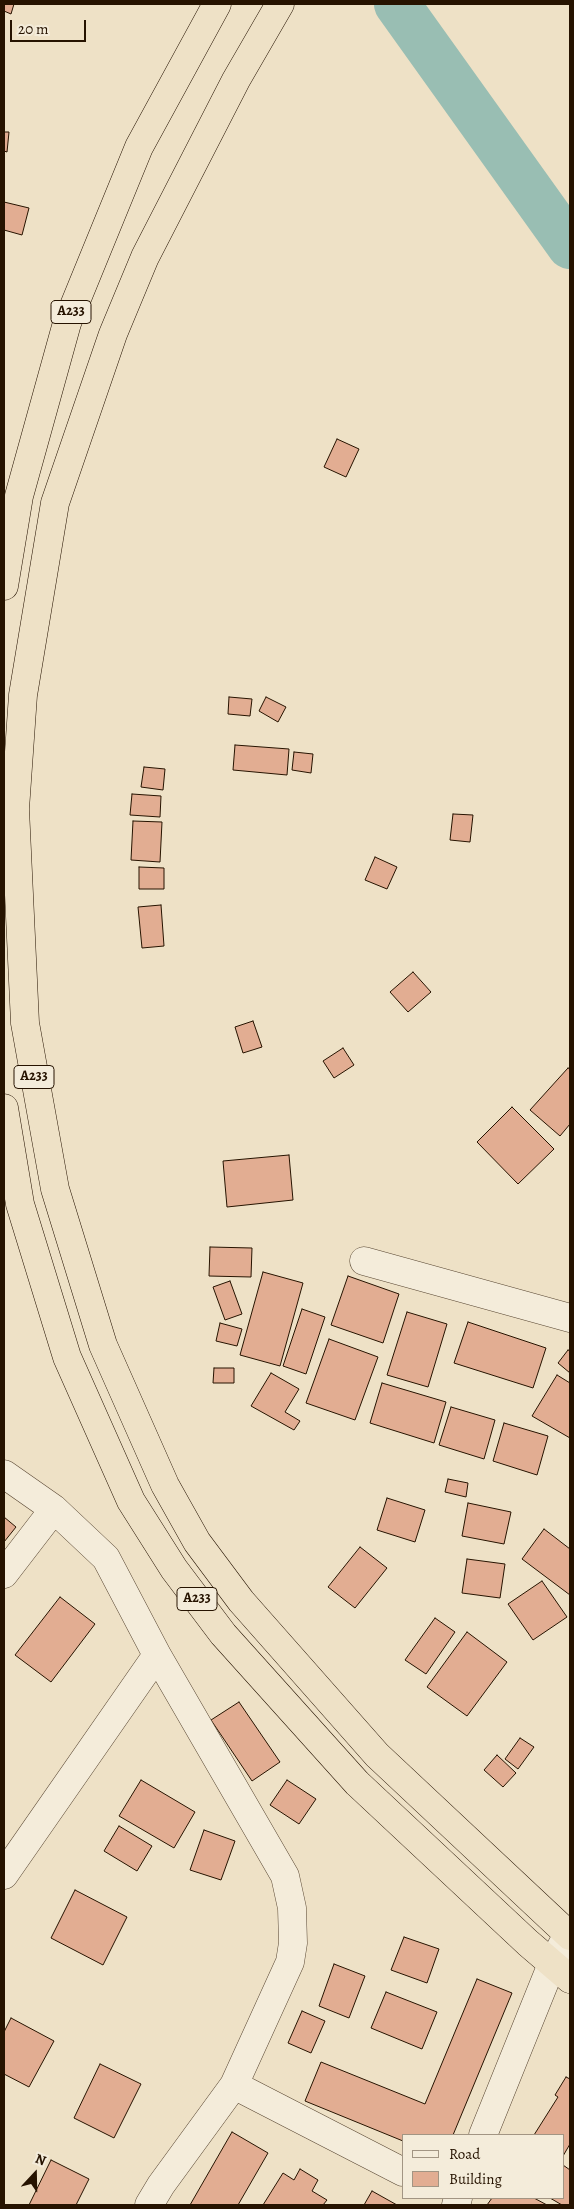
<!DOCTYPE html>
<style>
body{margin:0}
#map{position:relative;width:574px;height:2209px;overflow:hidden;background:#eee1c6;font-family:Alegreya,serif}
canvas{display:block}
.frame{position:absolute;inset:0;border:5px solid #261300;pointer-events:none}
.legend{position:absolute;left:402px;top:2134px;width:162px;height:65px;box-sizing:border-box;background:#f4ecda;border:1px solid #a29583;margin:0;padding:6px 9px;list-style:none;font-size:15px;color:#261300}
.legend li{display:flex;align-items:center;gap:10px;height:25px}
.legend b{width:25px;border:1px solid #a29583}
.north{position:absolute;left:10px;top:2149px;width:50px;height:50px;-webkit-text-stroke:4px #f4ecda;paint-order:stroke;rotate:21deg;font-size:14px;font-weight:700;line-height:20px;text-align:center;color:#261300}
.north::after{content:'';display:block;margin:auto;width:18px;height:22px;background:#261300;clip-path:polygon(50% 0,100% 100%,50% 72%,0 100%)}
.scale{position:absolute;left:10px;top:20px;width:76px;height:22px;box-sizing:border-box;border:2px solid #261300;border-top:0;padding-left:6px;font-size:15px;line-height:18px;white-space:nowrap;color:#261300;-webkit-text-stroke:4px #f4ecda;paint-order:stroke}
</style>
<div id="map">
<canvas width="574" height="2209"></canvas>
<div class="frame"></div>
<ul class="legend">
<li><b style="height:6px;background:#f4ecda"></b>Road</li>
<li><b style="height:14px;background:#e2ad92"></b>Building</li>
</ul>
<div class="north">N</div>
<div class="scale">20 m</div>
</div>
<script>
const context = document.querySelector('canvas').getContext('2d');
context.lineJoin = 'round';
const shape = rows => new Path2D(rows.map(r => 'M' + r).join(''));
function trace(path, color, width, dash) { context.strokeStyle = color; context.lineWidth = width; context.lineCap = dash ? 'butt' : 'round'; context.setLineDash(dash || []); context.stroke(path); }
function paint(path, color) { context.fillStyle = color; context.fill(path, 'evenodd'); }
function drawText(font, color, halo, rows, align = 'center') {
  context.font = font + ' Alegreya,serif'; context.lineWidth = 5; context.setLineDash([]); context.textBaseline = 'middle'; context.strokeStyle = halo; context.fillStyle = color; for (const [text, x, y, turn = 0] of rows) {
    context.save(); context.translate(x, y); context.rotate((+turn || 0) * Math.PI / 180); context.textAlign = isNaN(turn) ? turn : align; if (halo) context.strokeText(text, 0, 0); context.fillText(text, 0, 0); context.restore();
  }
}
const river = shape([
 [397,4,570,246]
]);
const building = shape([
 [4,4,14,4,11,14,4,11,4,4],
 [4,132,9,132,7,152,4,151,4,132],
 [4,202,29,208,22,235,4,230,4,202],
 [337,439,359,449,346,477,324,467,337,439],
 [229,697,252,699,250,716,228,714,229,697],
 [266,697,286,707,278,722,259,711,266,697],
 [235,745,289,749,287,775,233,770,235,745],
 [294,752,313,754,311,773,292,770,294,752],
 [144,767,165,769,163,790,141,787,144,767],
 [132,794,161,796,160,817,130,815,132,794],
 [453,814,473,815,470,842,450,840,453,814],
 [133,821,162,822,160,862,131,860,133,821],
 [375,857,397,867,387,889,365,880,375,857],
 [139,867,164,868,164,889,139,889,139,867],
 [161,905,164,946,142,948,138,907,161,905],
 [413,972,431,992,408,1012,390,992,413,972],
 [253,1021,262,1047,243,1053,235,1027,253,1021],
 [343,1048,354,1065,334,1078,323,1061,343,1048],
 [568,1068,570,1069,570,1124,560,1136,530,1110,568,1068],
 [512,1107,554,1149,518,1184,477,1142,512,1107],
 [289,1155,293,1200,227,1207,223,1161,289,1155],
 [210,1247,252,1248,251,1277,209,1276,210,1247],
 [263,1272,303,1283,280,1366,240,1355,263,1272],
 [348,1276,399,1294,383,1343,331,1325,348,1276],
 [230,1281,242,1314,225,1320,213,1287,230,1281],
 [302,1309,325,1317,306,1374,283,1366,302,1309],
 [407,1312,447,1324,428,1387,387,1375,407,1312],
 [468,1322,546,1348,533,1388,454,1363,468,1322],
 [220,1323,242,1329,237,1346,216,1341,220,1323],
 [329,1339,378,1357,355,1420,306,1403,329,1339],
 [568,1350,570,1351,570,1373,558,1363,568,1350],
 [214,1368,234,1368,234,1383,213,1383,214,1368],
 [271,1373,299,1389,285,1412,300,1421,294,1430,251,1406,271,1373],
 [557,1375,570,1383,570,1438,532,1416,557,1375],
 [382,1383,446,1402,434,1443,370,1423,382,1383],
 [451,1407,495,1420,484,1459,439,1445,451,1407],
 [504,1423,548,1436,537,1475,493,1461,504,1423],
 [448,1479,468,1483,466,1497,445,1492,448,1479],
 [387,1498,425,1510,415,1542,377,1530,387,1498],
 [468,1503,511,1512,504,1544,462,1536,468,1503],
 [4,1517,16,1527,4,1542,4,1517],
 [544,1529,570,1549,570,1595,522,1559,544,1529],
 [360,1547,387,1568,355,1608,328,1587,360,1547],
 [467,1559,505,1564,500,1598,462,1593,467,1559],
 [542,1581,567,1617,533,1640,508,1604,542,1581],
 [60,1597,95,1624,51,1682,15,1655,60,1597],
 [435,1618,455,1632,426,1674,405,1660,435,1618],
 [467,1632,507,1662,467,1716,427,1687,467,1632],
 [239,1702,280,1762,252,1781,211,1720,239,1702],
 [520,1738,534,1747,518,1769,505,1759,520,1738],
 [497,1755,516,1773,503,1787,484,1770,497,1755],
 [141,1780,195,1812,174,1848,119,1816,141,1780],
 [287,1780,316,1799,299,1824,270,1805,287,1780],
 [119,1826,152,1846,137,1871,104,1851,119,1826],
 [204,1830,235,1841,221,1880,190,1870,204,1830],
 [75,1890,127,1917,103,1965,51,1938,75,1890],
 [404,1937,439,1949,427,1983,391,1970,404,1937],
 [334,1964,365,1976,349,2018,319,2006,334,1964],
 [477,1979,512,1993,453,2135,403,2135,403,2141,305,2101,321,2062,425,2104,477,1979],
 [386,1992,437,2012,422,2049,371,2028,386,1992],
 [302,2011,325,2021,311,2053,288,2043,302,2011],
 [11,2018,54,2041,29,2087,4,2074,4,2032,11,2018],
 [100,2064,141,2084,114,2138,74,2118,100,2064],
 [566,2077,570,2079,570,2144,563,2156,563,2135,534,2135,558,2097,555,2095,566,2077],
 [232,2132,268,2153,238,2205,190,2205,232,2132],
 [51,2160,89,2179,76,2205,29,2205,51,2160],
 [563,2165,570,2170,570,2205,562,2205,550,2198,563,2198,563,2165],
 [300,2169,318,2180,312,2191,327,2200,323,2205,263,2205,283,2173,294,2180,300,2169],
 [372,2191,397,2205,364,2205,372,2191],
 [492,2198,534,2198,547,2205,487,2205,492,2198]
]);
const minor = shape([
 [364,1261,570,1318],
 [4,1474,54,1509,106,1558,157,1655,285,1876,292,1908,293,1943,290,1962,234,2085,161,2185,149,2205],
 [4,1574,54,1509],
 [4,1875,157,1655],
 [234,2085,403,2172],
 [483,2135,552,1964,568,1934],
 [456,2205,458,2198]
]);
const highway = shape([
 [280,4,236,80,145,257,113,334,55,503,23,695,15,809,25,1023,55,1189,103,1345,165,1485,197,1542,241,1601,377,1755,570,1936],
 [4,586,19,496,67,323,139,147,217,4],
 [4,1108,20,1204,67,1357,131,1501,174,1569,223,1634,357,1783,528,1943,570,1979]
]);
const shields = [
 [71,312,40],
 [34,1077,40],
 [197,1599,40]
];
const shieldNames = [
 ["A233",71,312],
 ["A233",34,1077],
 ["A233",197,1599]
];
trace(river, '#99beb3', 46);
paint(building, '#e2ad92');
trace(building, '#261300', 1);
trace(minor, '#584632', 29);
trace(highway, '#261300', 29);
trace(minor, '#f4ecda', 28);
trace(highway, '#eee1c6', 28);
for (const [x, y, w] of shields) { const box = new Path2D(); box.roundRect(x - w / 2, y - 11.5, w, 23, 4); context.fillStyle = '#f4ecda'; context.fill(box); trace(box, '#261300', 1); }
drawText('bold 14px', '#261300', null, shieldNames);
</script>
